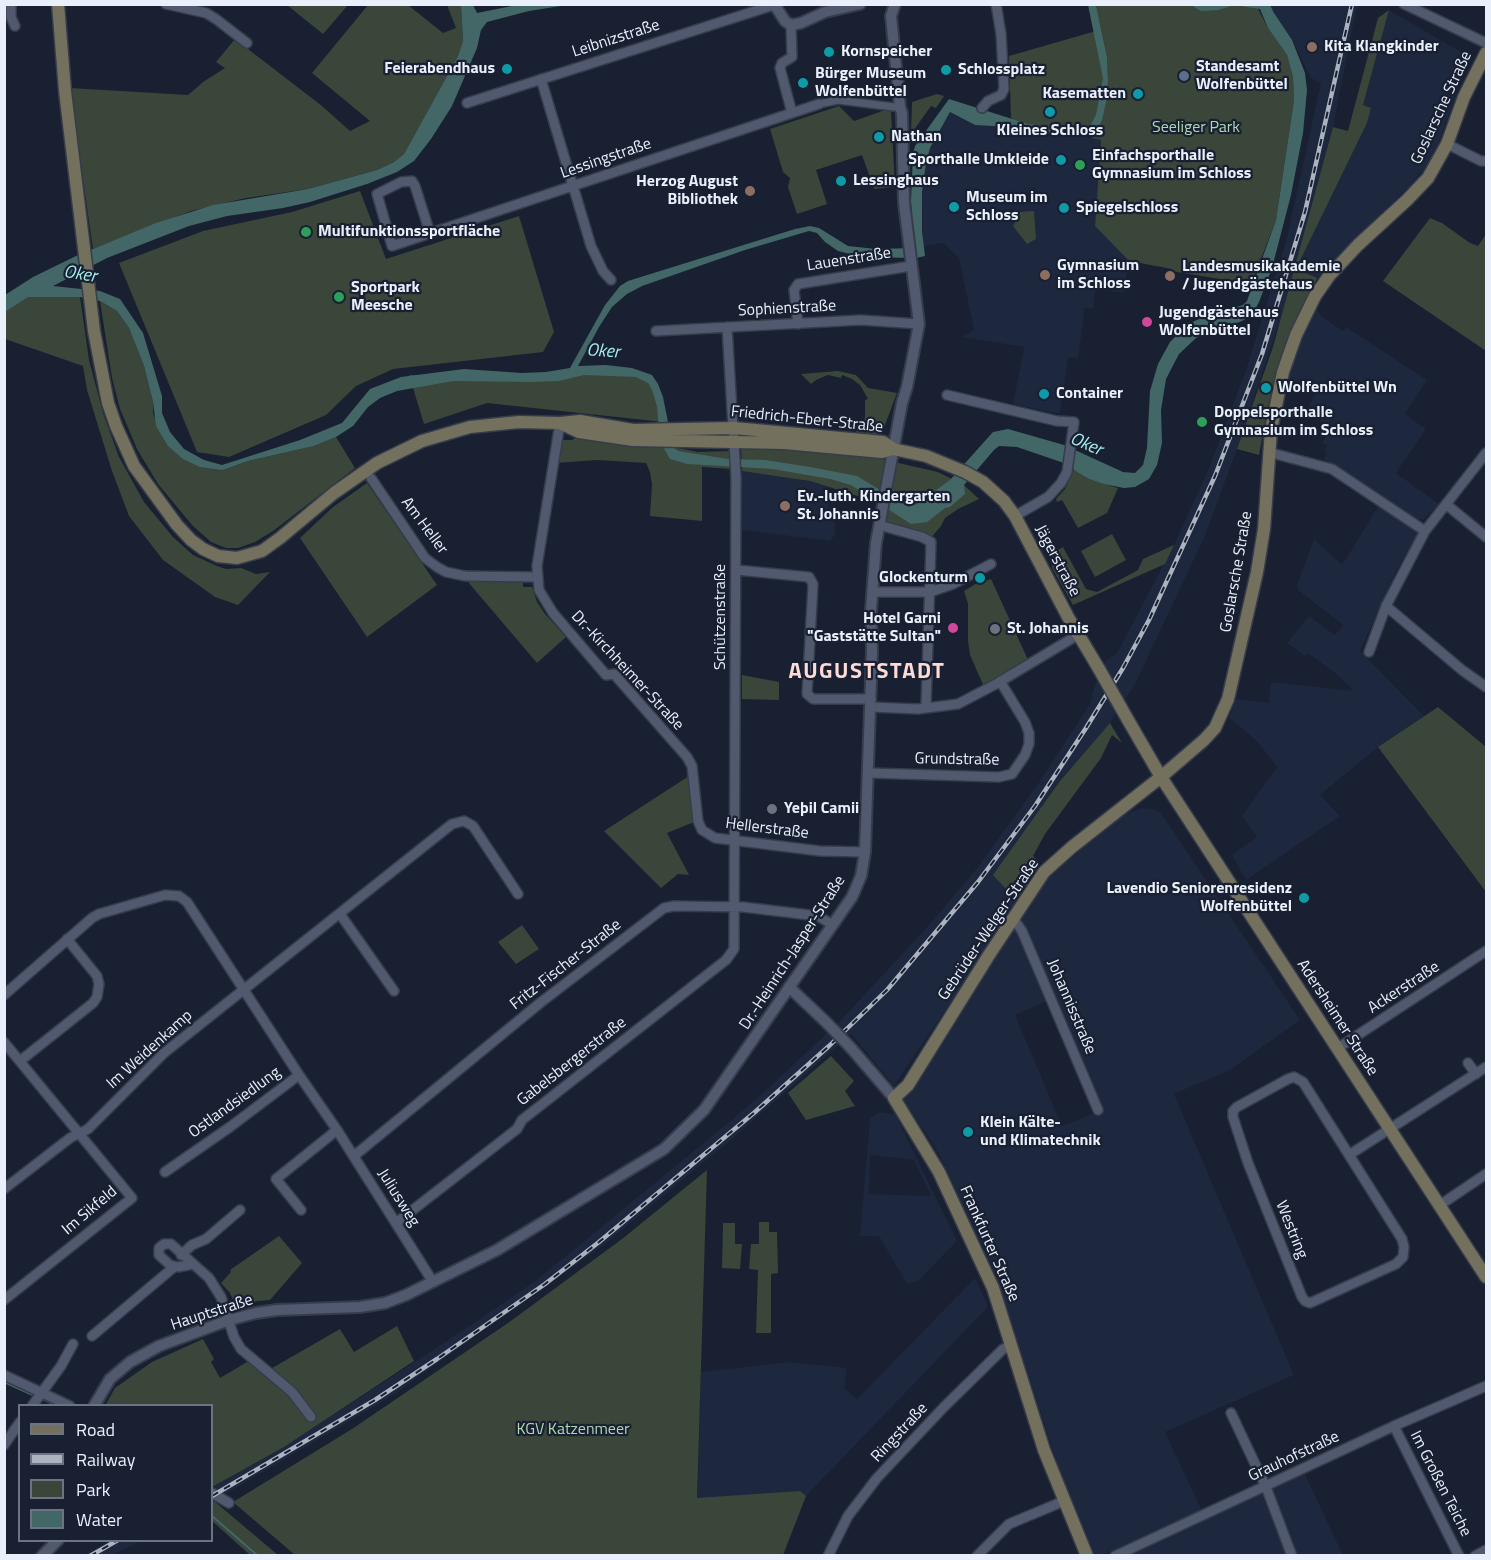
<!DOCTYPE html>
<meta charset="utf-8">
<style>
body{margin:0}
#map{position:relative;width:1491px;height:1560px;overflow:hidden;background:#182031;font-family:"Titillium Web",sans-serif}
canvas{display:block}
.frame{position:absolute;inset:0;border:6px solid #e9effb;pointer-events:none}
.legend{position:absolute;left:18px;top:1404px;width:195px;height:138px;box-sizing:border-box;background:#182031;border:2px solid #6c7382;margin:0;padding:8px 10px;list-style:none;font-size:18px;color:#e9effb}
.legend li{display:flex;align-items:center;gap:12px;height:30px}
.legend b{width:30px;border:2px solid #6c7382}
</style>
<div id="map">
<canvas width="1491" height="1560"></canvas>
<div class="frame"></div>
<ul class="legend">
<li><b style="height:8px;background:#73705e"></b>Road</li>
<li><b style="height:8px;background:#acb2c0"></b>Railway</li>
<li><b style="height:16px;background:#3a463a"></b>Park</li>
<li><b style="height:16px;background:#436767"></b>Water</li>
</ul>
</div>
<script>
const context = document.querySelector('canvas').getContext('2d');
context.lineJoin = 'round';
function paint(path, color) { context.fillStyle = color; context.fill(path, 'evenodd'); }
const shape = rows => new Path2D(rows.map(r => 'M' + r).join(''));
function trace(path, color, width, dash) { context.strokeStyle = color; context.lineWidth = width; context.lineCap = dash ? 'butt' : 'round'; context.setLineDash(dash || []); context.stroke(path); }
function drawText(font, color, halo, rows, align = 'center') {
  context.font = font + ' "Titillium Web",sans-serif'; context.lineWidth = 4.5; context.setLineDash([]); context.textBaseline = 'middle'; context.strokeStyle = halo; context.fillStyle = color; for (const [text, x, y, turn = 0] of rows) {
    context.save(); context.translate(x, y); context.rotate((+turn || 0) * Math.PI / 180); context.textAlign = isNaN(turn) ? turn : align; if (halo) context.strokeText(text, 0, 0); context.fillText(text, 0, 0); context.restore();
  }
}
const built = shape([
 [1270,5,1359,5,1355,15,1333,127,1286,302,1237,449,1205,536,1135,684,1110,723,1060,781,994,875,1016,900,983,954,894,1086,851,1034,732,1139,605,1244,387,1399,212,1502,212,1487,284,1447,471,1325,538,1279,752,1103,840,1021,930,924,977,868,1038,784,1090,704,1093,691,1106,660,1117,653,1174,545,1209,468,1246,370,1286,241,1321,83,1311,78,1292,40,1274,13],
 [1389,10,1471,58,1461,80,1433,158,1412,183,1317,278,1296,269,1367,123,1371,108,1363,105],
 [950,112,975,125,1024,126,1101,140,1095,226,1129,261,1123,293,1096,289,1093,309,1085,308,1078,358,1068,357,1060,414,1013,404,1024,347,962,337,974,330,959,258,943,243,923,246,922,192,926,163,930,148],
 [1316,307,1320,315,1343,331,1346,327,1427,380,1405,414,1426,429,1396,473,1439,504,1424,519,1414,519,1324,459,1327,452,1324,450,1327,446,1322,443,1326,437,1323,435,1328,427,1306,411,1317,391,1286,379,1298,343],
 [742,471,777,474,828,486,828,510,834,510,835,535,830,541,742,530],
 [1379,505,1420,532,1397,569,1360,651,1424,716,1378,747,1320,795,1340,816,1246,880,1232,855,1257,837,1242,816,1277,767,1258,742,1229,718,1236,699,1269,703,1271,682,1354,691,1335,673,1308,653,1305,656,1287,643,1309,616,1335,635,1343,625,1298,590,1297,585,1314,539,1342,565],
 [1140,808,1153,809,1161,813,1300,1020,1230,1070,1174,1094,1294,1375,1165,1432,1202,1511,1103,1555,1095,1555,1063,1481,997,1278,943,1162,932,1142,903,1099,1042,885,1056,870,1124,815],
 [1047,1001,1094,1113,1062,1126,1015,1015],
 [880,1112,895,1114,957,1241,918,1281,907,1284,879,1236,860,1236,870,1118],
 [870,1155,914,1160,931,1196,869,1194],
 [975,1278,988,1306,985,1310,806,1496,783,1555,696,1556,701,1372,789,1362,847,1368,844,1388,857,1399],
 [1303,1470,1343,1555,1125,1556],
 [111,1541,140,1541,112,1555,83,1555]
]);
const green = shape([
 [287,5,348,5,323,34],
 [368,5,408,5,443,33,456,28,447,5,461,5,463,41,458,56,404,154,394,162,377,170,308,189,246,198,191,211,93,249,70,88,188,95,203,82,225,68,216,62,235,39,322,106,350,131,370,121,312,73],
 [1096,5,1256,5,1268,28,1287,55,1293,77,1294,100,1276,220,1249,290,1226,280,1171,271,1172,269,1129,261,1095,226,1101,140,1091,138,1091,134,1098,129,1108,80,1107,57],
 [1389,10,1363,105,1371,108,1367,123,1296,269,1317,278,1298,315,1283,351,1267,411,1259,455,1237,449,1273,347,1333,127,1348,131,1378,18],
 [1096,31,1104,70,1099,114,1089,131,1024,126,1011,118,1009,56],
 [937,94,944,96,936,108,931,106,911,134,912,102],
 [839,106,854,121,888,109,891,111,895,187,874,189,862,155,816,170,827,204,797,214,788,187,790,178,783,172,770,129],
 [360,191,386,259,519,216,554,332,543,352,393,369,356,386,326,415,229,457,197,452,119,263,203,231,292,212],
 [1034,211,1036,239,1027,244,1013,226,1020,212],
 [1430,218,1442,223,1470,243,1478,246,1486,234,1486,351,1383,281],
 [27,297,80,297,89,360,103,413,119,457,144,502,173,537,193,555,217,566,226,569,241,568,256,574,270,572,238,605,215,597,163,560,129,516,112,471,87,390,83,366,5,339,5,312],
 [100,301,117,311,129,328,144,366,153,402,153,414,168,445,223,470,248,461,314,446,336,437,355,468,273,531,255,542,238,548,226,548,211,542,192,525,158,484,137,449,120,409,112,378],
 [571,370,647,377,656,389,663,422,487,403,424,424,409,375,547,375],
 [838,371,856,375,868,388,897,393,883,430,878,434,871,435,856,432,865,418,865,400,868,399,860,385,852,379,842,375,841,378,828,375,816,380,811,384,801,374],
 [578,436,633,446,673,447,698,452,729,451,731,469,702,467,702,521,650,516,652,484,650,472,646,463,597,460,555,463,558,440,572,440],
 [741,446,855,453,938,472,964,485,979,499,958,509,945,518,941,526,929,540,884,526,888,510,879,504,861,497,810,481,742,471],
 [1074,469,1089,479,1118,488,1107,513,1078,528,1062,500,1057,502,1056,499,1065,489],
 [367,483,437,585,367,637,300,538,333,507],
 [1112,534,1126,560,1095,577,1081,551],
 [1174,545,1165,564,1073,605,1052,568,1053,553,1063,547,1086,589,1097,592,1138,570,1143,559],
 [991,579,1029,662,985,689,970,655,968,641,968,604,964,591,977,583],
 [523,581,523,587,532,587,537,602,545,614,566,637,537,663,468,582],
 [742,675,779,682,779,700,742,699],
 [1438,707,1486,747,1486,892,1378,747],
 [1110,723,1122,743,1112,735,1101,758,1045,834,1033,856,1040,863,1016,900,993,875,1060,781],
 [689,776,694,822,667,833,689,875,678,874,661,888,604,831],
 [522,925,539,949,516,964,498,942],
 [831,1056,854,1081,845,1091,855,1106,806,1120,788,1093],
 [707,1170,697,1498,800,1491,806,1496,783,1555,295,1555,233,1502,352,1429,508,1323,622,1239],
 [759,1222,769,1222,769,1232,777,1232,778,1273,771,1274,771,1333,756,1333,758,1270,749,1269,751,1244,759,1244],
 [723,1223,735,1223,735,1244,742,1244,740,1269,722,1268],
 [279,1236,302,1263,270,1300,257,1301,237,1308,230,1293,221,1283,231,1272,230,1270],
 [397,1326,414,1361,284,1447,212,1487,212,1406,105,1406,115,1388,152,1362,203,1339,214,1359,211,1362,220,1378,252,1359,267,1371,340,1329,354,1352],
 [214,1501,278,1555,250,1555,212,1521,212,1502]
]);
const water = shape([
 [461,5,473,5,477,13,517,5,567,5,529,11,487,22,481,30,477,48,452,106,431,139,414,161,397,172,367,184,310,202,283,208,227,216,189,226,107,258,53,286,100,291,120,299,143,333,162,396,162,413,170,432,184,449,204,460,222,465,300,440,342,423,370,389,401,377,464,369,522,373,546,372,570,368,605,305,620,286,628,281,795,229,810,226,819,228,848,246,876,249,914,248,911,201,913,154,915,146,949,99,1028,124,1076,129,1090,126,1096,115,1103,78,1088,5,1096,5,1107,57,1108,80,1107,98,1102,120,1098,129,1091,134,1081,135,1043,133,1011,127,975,125,950,112,930,148,926,163,922,192,922,231,925,256,916,258,864,257,854,255,838,251,825,242,817,233,809,231,745,250,642,286,627,294,612,307,599,327,578,366,606,365,632,368,652,375,658,384,663,397,673,447,678,451,728,459,765,460,810,467,857,476,908,507,917,504,950,480,993,432,1008,429,1064,445,1123,472,1135,473,1143,465,1147,448,1150,391,1158,364,1170,342,1188,324,1208,315,1243,305,1247,301,1276,220,1294,100,1293,77,1287,55,1268,28,1260,9,1234,5,1218,10,1201,11,1191,5,1270,5,1274,13,1292,40,1305,73,1307,90,1303,133,1291,195,1272,268,1259,302,1252,315,1242,321,1196,338,1179,354,1166,379,1161,410,1162,443,1157,465,1149,479,1135,487,1124,488,1104,484,1089,479,1061,462,1017,447,999,446,994,450,964,485,965,494,950,507,945,508,927,522,911,524,851,485,830,479,773,469,687,464,670,459,660,441,657,406,652,390,648,383,636,377,584,375,559,381,533,382,453,381,397,391,380,398,368,407,353,426,336,437,314,446,248,461,223,470,200,467,183,459,168,446,156,426,153,402,144,366,129,328,117,311,100,301,80,297,28,297,5,312,5,295,33,277,76,256,156,223,213,205,308,189,377,170,394,162,404,154,458,56,463,41]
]);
const stream = shape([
 [4,1382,35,1396],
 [41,1398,57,1406],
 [212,1516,258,1556]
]);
const pedestrian = shape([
 [819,104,838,100,894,107]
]);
const minor = shape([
 [11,4,11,17,15,26],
 [166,4,206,13,216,19,247,43],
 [1404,4,1486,43],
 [791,25,792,57,782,63,780,68,792,113],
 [541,79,591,246,603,271,611,280],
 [467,103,774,5],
 [982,108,988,101,1001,95,1004,89,1001,34,996,4],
 [1447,144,1481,161,1486,161],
 [430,233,415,186,412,181,401,182,377,194,392,246,819,104],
 [798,324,794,290,798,284,911,266],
 [656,331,861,320,919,324],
 [947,395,1057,421,1074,422,1067,472,1061,483,1048,497,1015,516],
 [560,423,537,566,539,590,553,613,606,675,614,674,687,757,692,766,698,821,702,830,715,838,820,851,865,852],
 [1268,452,1332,469,1425,531],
 [371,478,425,558,437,567,446,572,465,576,537,577],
 [1447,505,1486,537],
 [879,525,922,537,931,542,926,708],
 [737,570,809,577,813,584,807,694,813,699,871,699],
 [873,592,930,592,953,584,991,564],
 [1386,606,1462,670,1486,687],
 [1369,652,1386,606,1425,531,1486,453],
 [871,707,918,709,958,704,996,684,1071,639,1077,632],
 [869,773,999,777,1012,774,1025,755,1029,744,1029,733,1025,722,1000,681],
 [340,914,394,991],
 [1013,918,1022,931,1098,1110],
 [4,995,92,918,99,914,165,895,179,896,187,902,299,1075,337,1130,433,1282],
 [4,1042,132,1198,4,1300],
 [1338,1048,1486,951],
 [20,1061,93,1003,97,997,99,984,97,976,67,939],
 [1468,1063,1476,1074],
 [1294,1077,1303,1082,1402,1239,1404,1247,1403,1257,1396,1264,1310,1303,1305,1301,1302,1297,1248,1163,1233,1117,1233,1111,1237,1107,1288,1079,1294,1077],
 [1349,1155,1486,1067],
 [354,1156,540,1003,664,908,674,906,743,907,818,916,833,925],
 [165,1172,230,1127,299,1075],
 [4,1189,70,1138,88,1129,164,1053,452,824,464,821,473,826,518,894],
 [1440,1205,1486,1174],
 [301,1210,276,1179,337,1130],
 [396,1223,517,1129,522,1120,726,960,734,949,736,477,727,327],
 [181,1255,192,1245,206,1239,240,1210],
 [193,1264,178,1267,170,1265,159,1255,159,1248,164,1244,171,1244,209,1278,221,1297,234,1337,241,1349,292,1392,311,1417],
 [92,1336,174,1267],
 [4,1375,70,1406],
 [32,1406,61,1366,73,1344],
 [1231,1413,1266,1487,1292,1556],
 [1394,1426,1459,1556],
 [4,1445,20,1422],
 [212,1493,229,1503],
 [828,1556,848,1516,877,1478,944,1407,1003,1349,1011,1346],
 [977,1556,1009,1524,1064,1501],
 [1115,1556,1394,1426,1486,1386],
 [1475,1556,1486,1550]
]);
const tertiary = shape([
 [774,4,785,21,791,25,801,23,825,12,860,4],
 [789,987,827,1023],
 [851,1048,894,1098],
 [94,1406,110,1379,130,1362,159,1346,229,1320,256,1313,277,1310,360,1307,385,1303,406,1295,497,1250,664,1149,704,1110,852,897,861,876,865,852,872,651,871,610,876,543,902,403,907,387,919,324,904,203,902,113,900,107,891,16,895,4],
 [42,1556,58,1540]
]);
const secondary = shape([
 [58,4,65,91,94,331,108,403,116,426,134,466,177,525,191,540,203,549,218,556,237,558,262,551,280,538,334,493,377,463,422,441,470,427,519,422,560,423,580,421,633,430,734,428,883,442,893,449,926,456,965,472,983,482,1004,501,1015,516,1068,617,1099,669],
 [562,424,579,432,633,440,784,443,882,452,893,449],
 [1128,720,1161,777,1486,1277],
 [1087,1556,1044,1450,993,1288,939,1172,894,1098,908,1085,989,955,1044,872,1072,847,1161,777,1204,740,1215,728,1228,699,1257,572,1264,529,1271,430,1283,372,1296,335,1315,296,1329,276,1358,245,1407,200,1428,178,1447,144,1464,97,1486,53]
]);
const rail = shape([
 [212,1496,375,1400,437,1359,545,1284,599,1242,755,1112,829,1046,887,990,978,882,1035,806,1086,728,1123,668,1149,620,1215,476,1262,354,1305,212,1352,4],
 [90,1556,118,1540]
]);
const tertiaryBridge = shape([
 [827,1023,851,1048]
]);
const secondaryBridge = shape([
 [1099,669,1128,720]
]);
const markers = [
 [1312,47,6,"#8d6e63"],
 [829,52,6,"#0f9aa8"],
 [507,69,6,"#0f9aa8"],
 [946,70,6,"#0f9aa8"],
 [1184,76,6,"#5c6f8a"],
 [803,83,6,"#0f9aa8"],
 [1138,94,6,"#0f9aa8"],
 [1050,112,6,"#0f9aa8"],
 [879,137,6,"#0f9aa8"],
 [1061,160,6,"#0f9aa8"],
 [1080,165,6,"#2e9e5b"],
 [841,181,6,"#0f9aa8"],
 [750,191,6,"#8d6e63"],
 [954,207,6,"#0f9aa8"],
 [1064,208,6,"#0f9aa8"],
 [306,232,6,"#2e9e5b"],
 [1045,275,6,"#8d6e63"],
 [1170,276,6,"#8d6e63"],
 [339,297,6,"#2e9e5b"],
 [1147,322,6,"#d1479c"],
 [1266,388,6,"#0f9aa8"],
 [1044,394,6,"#0f9aa8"],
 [1202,422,6,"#2e9e5b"],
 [785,506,6,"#8d6e63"],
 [980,578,6,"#0f9aa8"],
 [953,628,6,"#d1479c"],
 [995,629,6,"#6b7280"],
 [772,809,6,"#6b7280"],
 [1304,898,6,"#0f9aa8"],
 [968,1132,6,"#0f9aa8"]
];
const streetNames = [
 ["Leibnizstraße",616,39,-18],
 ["Goslarsche Straße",1442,108,-65],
 ["Lessingstraße",606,159,-19],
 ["Lauenstraße",849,260,-9],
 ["Sophienstraße",787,309,-3],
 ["Friedrich-Ebert-Straße",807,420,6],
 ["Am Heller",424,526,53],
 ["Jägerstraße",1057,561,62],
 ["Goslarsche Straße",1237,572,-80],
 ["Schützenstraße",721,617,-90],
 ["Dr.-Kirchheimer-Straße",627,671,47],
 ["Grundstraße",957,760,1],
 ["Hellerstraße",767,829,7],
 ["Gebrüder-Welger-Straße",989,930,-56],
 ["Dr.-Heinrich-Jasper-Straße",793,953,-57],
 ["Fritz-Fischer-Straße",566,965,-38],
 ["Ackerstraße",1404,988,-33],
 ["Johannisstraße",1071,1007,67],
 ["Adersheimer Straße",1337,1018,57],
 ["Im Weidenkamp",150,1050,-42],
 ["Gabelsbergerstraße",572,1062,-38],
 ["Ostlandsiedlung",235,1103,-36],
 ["Juliusweg",398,1198,58],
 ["Im Sikfeld",90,1211,-40],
 ["Westring",1291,1230,68],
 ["Frankfurter Straße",989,1244,66],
 ["Hauptstraße",212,1313,-18],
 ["Ringstraße",900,1433,-47],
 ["Grauhofstraße",1294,1457,-25],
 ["Im Großen Teiche",1440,1484,63]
];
const poiNames = [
 ["Kita Klangkinder",1324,47],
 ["Kornspeicher",841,52],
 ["Standesamt",1196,67],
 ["Wolfenbüttel",1196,85],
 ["Feierabendhaus",495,69,"right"],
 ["Schlossplatz",958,70],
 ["Bürger Museum",815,74],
 ["Wolfenbüttel",815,92],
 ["Kasematten",1126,94,"right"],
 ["Kleines Schloss",1050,131,"center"],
 ["Nathan",891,137],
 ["Einfachsporthalle",1092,156],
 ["Gymnasium im Schloss",1092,174],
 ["Sporthalle Umkleide",1049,160,"right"],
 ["Lessinghaus",853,181],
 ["Herzog August",738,182,"right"],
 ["Bibliothek",738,200,"right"],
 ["Museum im",966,198],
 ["Schloss",966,216],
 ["Spiegelschloss",1076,208],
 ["Multifunktionssportfläche",318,232],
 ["Gymnasium",1057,266],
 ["im Schloss",1057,284],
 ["Landesmusikakademie",1182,267],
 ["/ Jugendgästehaus",1182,285],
 ["Sportpark",351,288],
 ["Meesche",351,306],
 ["Jugendgästehaus",1159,313],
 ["Wolfenbüttel",1159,331],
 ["Wolfenbüttel Wn",1278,388],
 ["Container",1056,394],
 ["Doppelsporthalle",1214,413],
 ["Gymnasium im Schloss",1214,431],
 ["Ev.-luth. Kindergarten",797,497],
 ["St. Johannis",797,515],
 ["Glockenturm",968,578,"right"],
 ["Hotel Garni",941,619,"right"],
 ["\"Gaststätte Sultan\"",941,637,"right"],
 ["St. Johannis",1007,629],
 ["Yeþil Camii",784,809],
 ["Lavendio Seniorenresidenz",1292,889,"right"],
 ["Wolfenbüttel",1292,907,"right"],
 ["Klein Kälte-",980,1123],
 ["und Klimatechnik",980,1141]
];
const parkNames = [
 ["Seeliger Park",1196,128],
 ["KGV Katzenmeer",573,1430]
];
const waterNames = [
 ["Oker",80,275,9],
 ["Oker",603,352,4],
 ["Oker",1086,445,23]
];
const districtNames = [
 ["AUGUSTSTADT",867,673]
];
paint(built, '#1d273e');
paint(green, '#3a463a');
paint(water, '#436767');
trace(stream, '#436767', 2);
trace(pedestrian, '#363c4a', 10);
trace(minor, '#363c4a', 12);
trace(tertiary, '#363c4a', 14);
trace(secondary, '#363c4a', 15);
trace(pedestrian, '#50596e', 7);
trace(minor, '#50596e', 9);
trace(tertiary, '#50596e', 10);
trace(secondary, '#73705e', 12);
trace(rail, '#acb2c0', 4.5);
trace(rail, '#182031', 2, [7]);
trace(tertiaryBridge, '#363c4a', 14, []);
trace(secondaryBridge, '#363c4a', 15, []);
trace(tertiaryBridge, '#50596e', 10);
trace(secondaryBridge, '#73705e', 12);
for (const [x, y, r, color] of markers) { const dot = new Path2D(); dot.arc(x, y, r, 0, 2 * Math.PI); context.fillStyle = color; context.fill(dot); trace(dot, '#182031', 2); }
drawText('16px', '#e9effb', '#182031', streetNames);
drawText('bold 16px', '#e9effb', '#182031', poiNames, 'left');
drawText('16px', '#afd8b0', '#182031', parkNames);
drawText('italic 18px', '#a5eced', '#182031', waterNames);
context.letterSpacing = '1.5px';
drawText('bold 22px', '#fedbd7', '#182031', districtNames);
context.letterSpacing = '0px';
</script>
